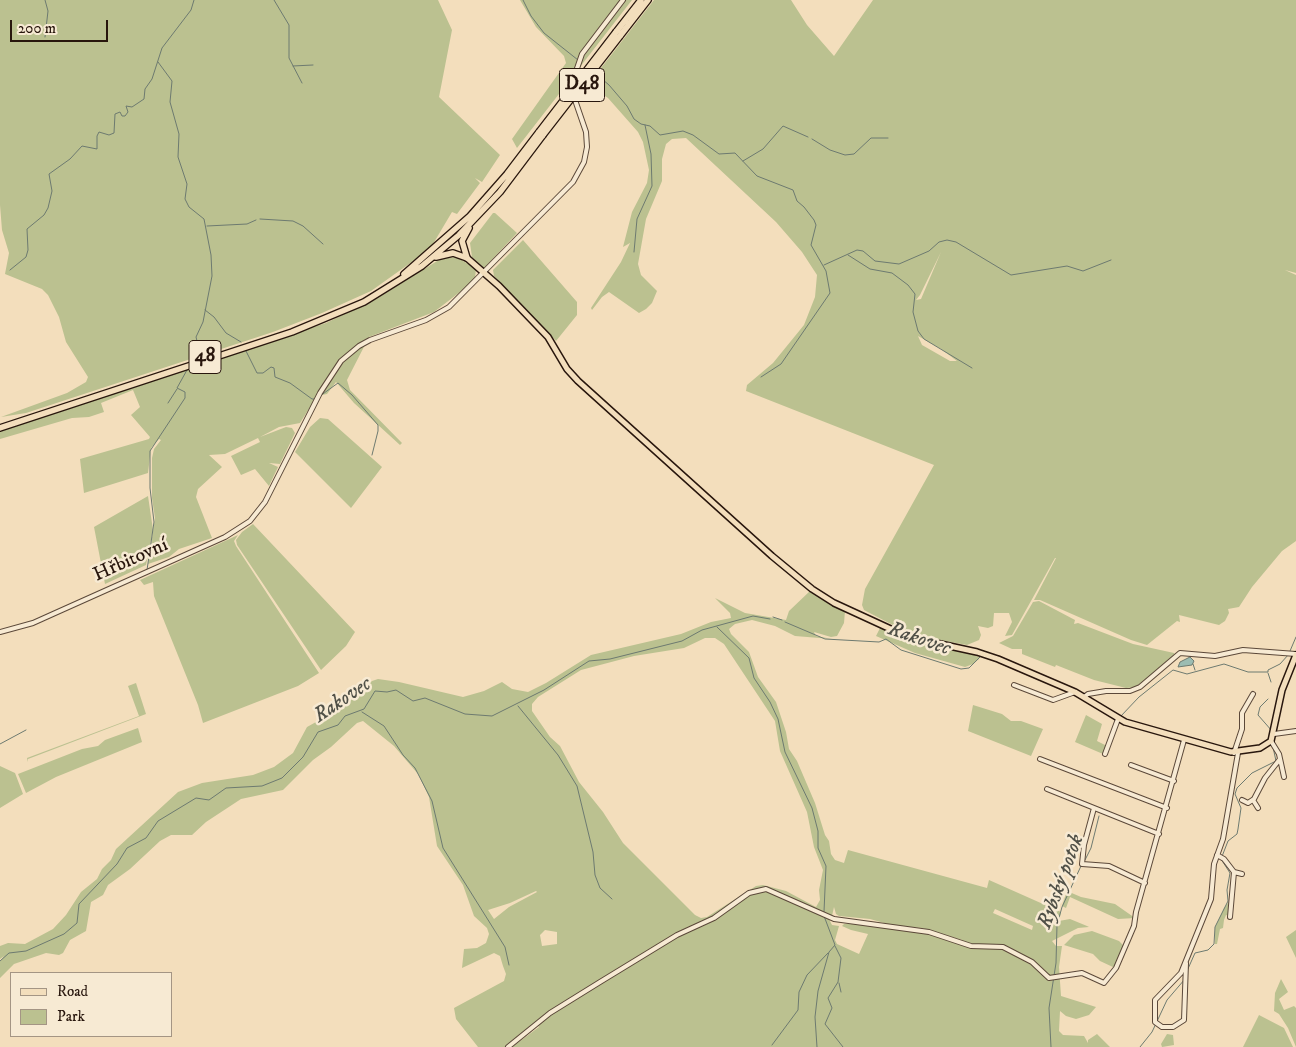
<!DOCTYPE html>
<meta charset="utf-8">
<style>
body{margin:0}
#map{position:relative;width:1296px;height:1047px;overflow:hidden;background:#f3debc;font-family:"IM FELL DW Pica",serif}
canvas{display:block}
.legend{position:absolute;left:10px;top:972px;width:162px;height:65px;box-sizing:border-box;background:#f7ead3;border:1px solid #a49584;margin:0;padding:6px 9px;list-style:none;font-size:15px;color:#28160d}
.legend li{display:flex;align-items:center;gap:10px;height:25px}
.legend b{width:25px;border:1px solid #a49584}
.scale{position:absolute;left:10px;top:20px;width:98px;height:22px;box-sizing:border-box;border:2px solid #28160d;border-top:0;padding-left:6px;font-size:15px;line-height:18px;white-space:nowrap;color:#28160d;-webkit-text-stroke:4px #f7ead3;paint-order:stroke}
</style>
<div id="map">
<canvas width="1296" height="1047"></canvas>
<ul class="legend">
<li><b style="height:6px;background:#f3debc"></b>Road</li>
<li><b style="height:14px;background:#bbc190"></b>Park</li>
</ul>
<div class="scale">200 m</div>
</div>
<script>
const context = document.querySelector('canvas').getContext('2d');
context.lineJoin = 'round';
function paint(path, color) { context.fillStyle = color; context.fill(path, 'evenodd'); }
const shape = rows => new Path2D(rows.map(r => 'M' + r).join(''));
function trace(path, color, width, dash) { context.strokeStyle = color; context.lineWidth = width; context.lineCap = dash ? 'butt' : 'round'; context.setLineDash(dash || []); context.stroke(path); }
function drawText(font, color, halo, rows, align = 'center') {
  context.font = font + ' "IM FELL DW Pica",serif'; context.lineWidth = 5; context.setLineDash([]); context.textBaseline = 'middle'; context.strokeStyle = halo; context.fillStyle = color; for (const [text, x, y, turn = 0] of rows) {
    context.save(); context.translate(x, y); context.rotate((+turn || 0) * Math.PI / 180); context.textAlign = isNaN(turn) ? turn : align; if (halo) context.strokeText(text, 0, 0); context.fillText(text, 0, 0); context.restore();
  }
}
const green = shape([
 [0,0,438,0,452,30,439,97,500,155,482,182,475,178,480,183,457,214,452,212,430,249,371,291,322,313,273,332,26,413,1,417,67,393,86,382,88,377,66,342,59,317,48,295,42,289,5,274,9,253,2,230,0,205],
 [520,0,632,0,517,148,512,139,566,63,564,56,536,27],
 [654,0,791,0,807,25,834,56,873,0,1296,0,1296,273,1285,270,1296,275,1296,541,1282,551,1252,587,1239,607,1228,609,1229,613,1225,621,1219,625,1179,615,1180,622,1177,621,1147,645,1131,640,1040,600,1034,600,1056,558,1055,558,1012,635,1005,636,1012,622,1009,613,994,613,993,626,988,628,978,626,981,635,979,640,967,645,912,635,864,610,862,605,865,589,934,465,746,391,747,385,773,363,804,325,815,297,817,275,802,252,776,222,686,138,672,139,666,144,662,159,662,181,646,219,638,264,641,275,657,291,652,303,646,309,639,313,609,292,602,297,592,310,591,308,621,262,630,243,623,247,632,212,647,183,649,170,643,142,638,132,608,98,596,90,594,77],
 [941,252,921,299,916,300,920,295],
 [918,336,941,349,957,361,950,361,922,345],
 [493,213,495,213,517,233,484,268,472,257,470,243],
 [523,240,577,302,577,315,556,341,494,276,493,270],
 [457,257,476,269,475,278,469,285,434,312,369,337,347,380,350,390,402,443,400,445,354,403,336,382,327,394,317,396,300,423,279,427,260,437,286,427,292,428,295,433,280,464,269,463,278,467,269,486,255,469,241,475,231,456,260,442,258,438,225,454,209,455,222,467,198,489,196,497,212,538,179,549,169,557,148,564,155,518,152,498,152,458,154,449,161,440,159,439,151,448,148,473,84,493,80,459,149,439,150,437,131,415,140,407,133,390,101,403,104,412,89,417,72,418,0,439,0,431,326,323,376,299,442,258],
 [320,418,328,419,382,467,351,508,295,452,310,427],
 [148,496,153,530,146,565,105,584,94,527],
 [253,524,355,632,346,646,321,670,237,545,236,540,242,532],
 [238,535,234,541,236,546,319,673,298,686,203,723,198,705,154,596,153,582,144,585,140,580],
 [810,591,845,611,844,623,837,636,831,637,814,632,816,636,832,639,795,636,775,626,752,620,735,624,729,629,731,634,749,652,758,677,776,702,786,732,789,749,797,761,815,803,825,835,829,841,831,854,835,860,844,863,848,850,987,888,989,880,1061,912,1059,921,1070,919,1087,926,1089,927,1078,928,1052,941,1056,946,1062,946,1059,967,1061,996,1096,1007,1089,1015,1076,1019,1066,1016,1060,1011,1059,1031,1063,1035,1084,1036,1088,1043,1088,1040,1097,1034,1110,1047,512,1047,539,1027,536,1022,505,1047,478,1047,456,1019,454,1008,504,981,506,974,503,966,500,956,494,953,462,968,464,949,477,948,486,943,489,934,487,928,474,916,463,885,437,846,429,797,418,774,394,746,363,721,357,723,331,747,313,760,283,790,241,799,206,822,192,835,171,835,160,841,130,869,108,885,103,895,91,902,86,931,70,940,63,953,59,955,46,953,14,964,0,978,0,961,4,956,0,959,0,946,8,943,25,944,53,929,66,915,81,892,97,879,102,869,111,860,116,849,178,792,202,783,253,775,274,767,293,753,307,727,343,707,372,681,378,679,399,682,463,697,484,691,502,682,512,689,528,692,546,683,591,655,681,634,711,622,731,618,730,613,715,598,745,613,786,620,789,611],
 [705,638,715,638,724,644,775,721,780,751,807,812,814,847,823,870,819,890,820,900,816,907,786,891,763,885,756,886,707,917,701,918,695,915,623,843,603,812,579,782,560,746,550,737,532,711,532,704,538,697,581,670,634,656,684,648],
 [536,891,537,892,509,907,494,919,488,910,510,903],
 [834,907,836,914,839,916,870,919,895,926,922,928,962,940,959,944,936,935,912,931,866,924,844,924,842,926,851,930,868,934,859,954,837,944,835,940,839,926,832,925,829,919,829,916,832,916],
 [995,909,1033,926,1032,930,993,913],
 [545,930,557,932,557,944,542,946,540,935],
 [1039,601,1075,620,1074,624,1078,623,1133,644,1174,653,1175,655,1146,681,1137,687,1126,688,1094,680,1056,665,1055,667,1022,654,1022,649,1012,649,999,643,1013,636,1033,602],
 [881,626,906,639,971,654,979,657,979,659,973,664,965,667,915,653,876,636],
 [136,683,146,714,28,759,28,762,27,758,139,716,128,686],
 [973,705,1002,714,1011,721,1021,721,1043,729,1031,756,968,731],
 [1086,715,1102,724,1097,741,1107,746,1103,754,1075,742],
 [138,728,142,742,56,777,26,793,18,774,82,749,98,746,105,740],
 [0,766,15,773,23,794,0,808],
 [1067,891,1081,897,1115,904,1135,918,1118,919,1070,897,1066,908,1062,906],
 [1231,899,1229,916,1226,915,1224,920,1223,928,1220,929,1217,944,1215,944,1215,927,1224,908],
 [1296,930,1296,958,1286,937],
 [1092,931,1119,941,1125,947,1115,968,1100,961,1093,954,1064,945,1074,935],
 [1281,979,1288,992,1279,999,1284,1010,1294,1006,1296,1008,1296,1047,1288,1028,1279,1014,1274,1011,1275,993],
 [1259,1015,1284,1028,1293,1047,1243,1047],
 [1167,1034,1173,1035,1174,1045,1162,1047,1161,1044]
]);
const water = shape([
 [1190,657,1194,661,1192,665,1178,667,1180,662,1190,657]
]);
const stream = shape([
 [274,0,289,25,289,58,302,83],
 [523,0,531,16,544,33,578,60],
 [45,37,48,11,45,0],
 [158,62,172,81,170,102,179,134,178,157,187,184,185,199,189,207,204,219,211,255,212,276,203,322,196,337,200,353,191,356],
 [293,66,313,65],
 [595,73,609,85,627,106,634,119,641,124,650,126,660,135,683,131,693,135,719,154,735,153,757,176,793,190,797,201,804,207,814,220,816,225,811,245,826,271,830,293,781,364,761,377],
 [812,139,830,150,845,155,854,154,871,138,888,138],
 [743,161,763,149,783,126,808,137],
 [260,219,293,221,303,226,323,244],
 [207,226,247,224,256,220],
 [634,252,637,219,652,186,651,154,645,125],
 [848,255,870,269,892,273,908,285,915,294,913,312,918,331,924,339,972,368],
 [824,265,857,250,863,251,875,261,899,264,929,251,939,242,947,240,956,242,1011,275,1067,266,1083,271,1111,260],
 [10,270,26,257,28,250,27,229,44,215,48,208,52,191,49,174,70,159,82,146,97,149,97,136,99,132,109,135,114,133,115,114,120,112,122,116,125,116,128,112,126,106,132,107,144,99,145,89,152,79,162,48,191,10,194,0],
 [205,310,214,317,226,333,241,342],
 [246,351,257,373,263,373,271,367,274,368,275,377,290,383,312,399,315,399],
 [320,396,338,383,352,395,378,425,378,431,372,455],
 [168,403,177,389],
 [147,570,154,522,150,488,150,451,185,398,185,392,177,388,187,370],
 [773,617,782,620],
 [785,622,825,639,879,642,886,639,901,650,961,669,969,668,981,656],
 [717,627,749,658,754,678,770,702,778,719,785,752,812,808,818,831,818,848,826,866,824,912],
 [1290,651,1296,637],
 [1193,664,1195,670],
 [1268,673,1271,682],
 [1268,699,1260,707,1258,715,1272,731],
 [518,706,558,755,577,786,593,852,595,875,600,888,612,899],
 [362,712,384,726,403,755,415,768,432,801,443,848,505,947,509,965],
 [1121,716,1139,697,1173,670,1187,674,1224,664,1248,672,1268,672,1268,670,1280,664,1289,654],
 [0,744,26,730],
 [1085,860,1091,848,1099,816],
 [835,946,841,958,838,982,828,998,832,1008,825,1024,843,1047],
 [0,961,9,953,26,951,64,934,77,923,79,904,117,864,127,848,146,838,158,821,196,798,209,800,226,788,262,786,282,778,303,757,318,732,338,725,345,716,364,709,375,691,387,692,396,690,413,701,425,698,465,714,492,716,544,690,589,661,610,659,682,641,702,630,753,616,770,619],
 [1187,971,1195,953,1208,950,1214,944,1215,927,1228,901,1227,890,1230,873,1221,859,1228,841,1237,834,1238,829,1241,808,1235,794,1237,788,1252,773,1276,761,1273,747],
 [839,983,841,992],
 [772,1045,798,1010,799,992,807,975,828,953],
 [817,1047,815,1017,818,991,829,952,835,945,824,916],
 [1051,1047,1049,1008,1056,963,1057,925,1062,907,1081,866],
 [1140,1047,1152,1032,1167,1000,1185,979]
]);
const minor = shape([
 [573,80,582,54,623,0],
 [0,632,33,623,53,614,225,537,250,521,265,502,320,393,341,361,359,346,370,340,426,320,449,307,573,182,584,162,587,147,586,132,575,100],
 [1014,685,1053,700,1075,692],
 [1084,697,1088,694,1106,691,1130,691,1140,687,1180,653,1215,656,1243,650,1296,654],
 [1274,734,1296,731],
 [1271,741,1279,754,1284,777],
 [1234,753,1242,729,1242,713,1253,694],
 [1105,754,1118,719],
 [1040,759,1167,808],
 [1131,765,1174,781],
 [1047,789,1159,834],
 [1242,800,1248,803,1254,799,1265,778,1280,759],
 [1253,800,1258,808],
 [1094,808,1084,845,1082,864,1109,866,1145,883],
 [1217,855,1224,859,1234,872,1242,874],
 [1230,917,1234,872],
 [1186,963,1184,1020,1173,1027,1162,1027,1155,1022,1155,1000,1181,973,1211,899,1214,864,1223,839,1238,753],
 [508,1047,550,1013,600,982,677,935,714,918,749,893,766,889,834,919,929,932,971,946,1003,947,1032,962,1049,978,1082,973,1104,983,1116,968,1134,926,1136,912,1184,740]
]);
const major = shape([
 [467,258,499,286,548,337,567,369,578,381,772,556,812,589,834,603,908,637,977,652,998,659,1075,692,1125,722,1231,752,1260,748,1271,741,1282,690,1296,655]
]);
const highway = shape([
 [616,32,641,0],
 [620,36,648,0],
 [436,257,453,253,467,258],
 [467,258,462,241,469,228],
 [404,274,470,216,507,174,539,132],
 [0,428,292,332,364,302,422,266,459,235,500,192,543,135]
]);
const highwayBridge = shape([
 [539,132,616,32],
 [543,135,620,36]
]);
const shields = [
 [582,85,45],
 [205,357,32]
];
const shieldNames = [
 ["D48",582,85],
 ["48",205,357]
];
const streetNames = [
 ["Hřbitovní",131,561,-24]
];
const waterNames = [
 ["Rakovec",919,640,19],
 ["Rakovec",343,701,-34],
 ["Rybský potok",1062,882,-70]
];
paint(green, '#bbc190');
paint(water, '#9bbcb2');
trace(water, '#6d7a70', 1);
trace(stream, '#6d7a70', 1);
trace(minor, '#5b4839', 6);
trace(major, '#28160d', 8);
trace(highway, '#28160d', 8);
trace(minor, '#f7ead3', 4);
trace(major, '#f3debc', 5);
trace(highway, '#f3debc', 5.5);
trace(highwayBridge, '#28160d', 8, []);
trace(highwayBridge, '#f3debc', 5.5);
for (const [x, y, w] of shields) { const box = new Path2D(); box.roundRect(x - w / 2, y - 16.5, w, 33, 4); context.fillStyle = '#f7ead3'; context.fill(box); trace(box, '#28160d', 1); }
drawText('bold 19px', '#28160d', null, shieldNames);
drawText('20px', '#28160d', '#f7ead3', streetNames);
drawText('italic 21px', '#505047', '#f7ead3', waterNames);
</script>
